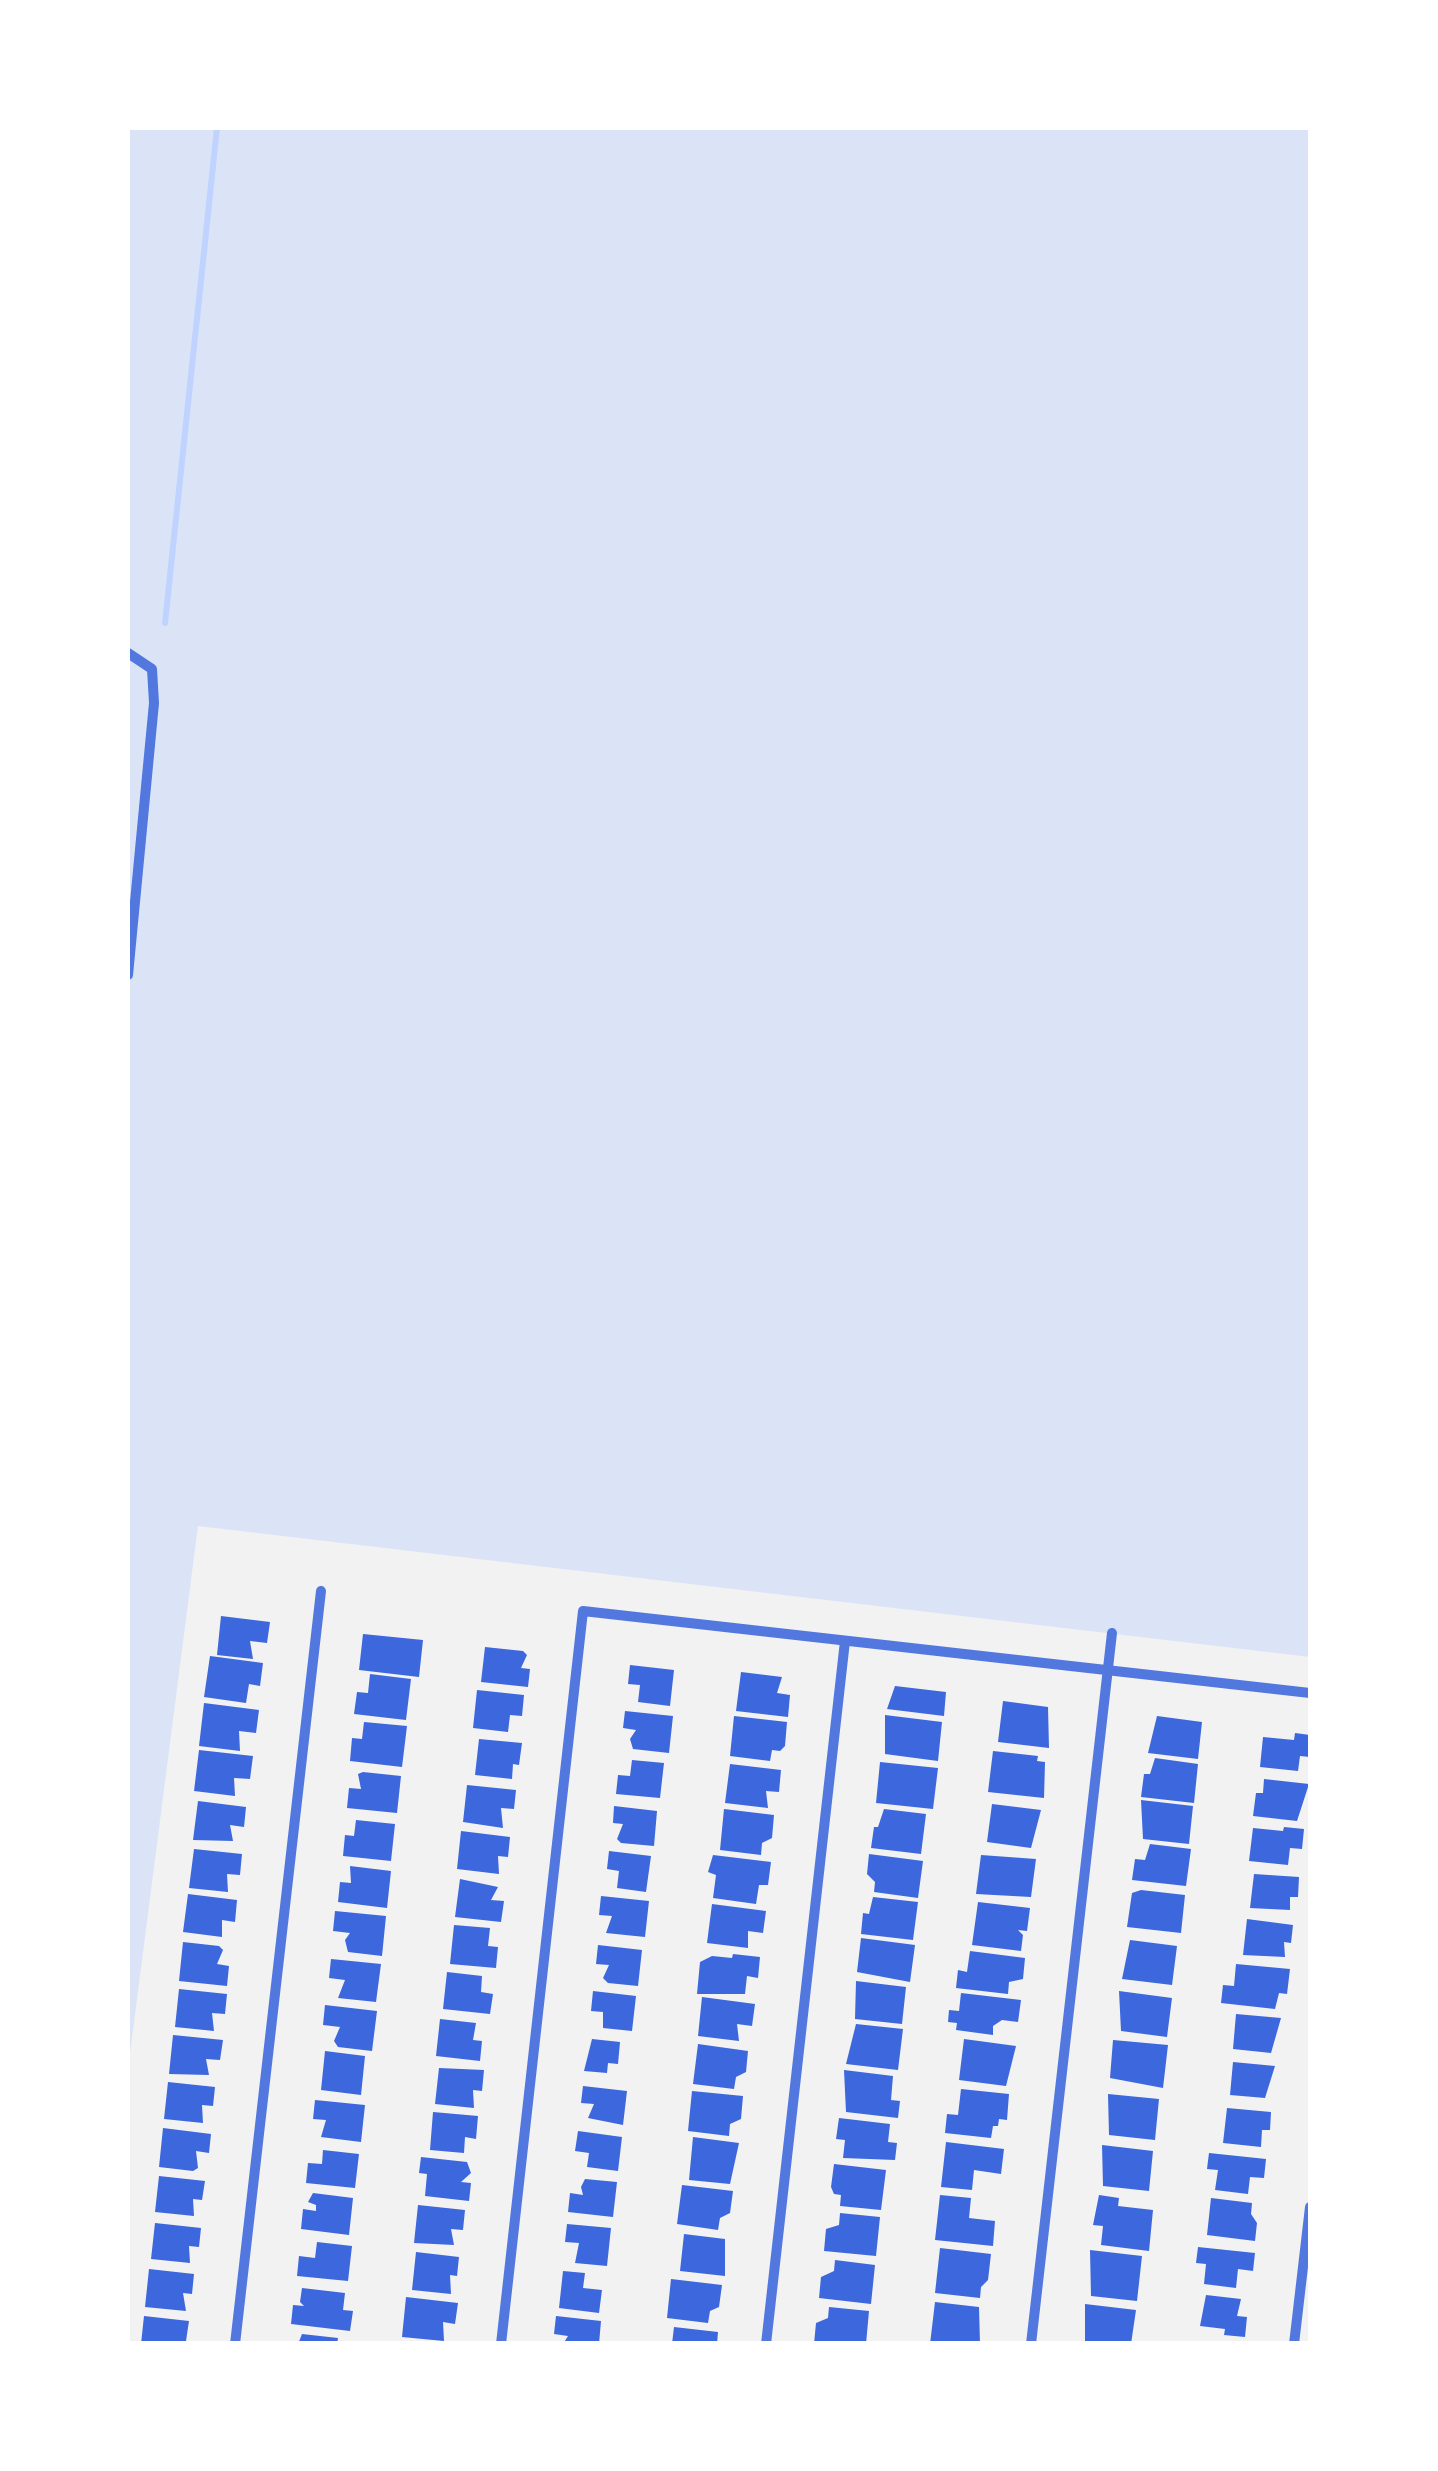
<!DOCTYPE html>
<style>
body{margin:0}
#map{position:relative;width:1438px;height:2471px;overflow:hidden;background:#f2f2f2;font-family:Figtree,sans-serif}
canvas{display:block}
.frame{position:absolute;inset:0;border:130px solid #fff;pointer-events:none}
</style>
<div id="map">
<canvas width="1438" height="2471"></canvas>
<div class="frame"></div>
</div>
<script>
const context = document.querySelector('canvas').getContext('2d');
context.lineJoin = 'round';
function paint(path, color) { context.fillStyle = color; context.fill(path, 'evenodd'); }
const shape = rows => new Path2D(rows.map(r => 'M' + r).join(''));
function trace(path, color, width, dash) { context.strokeStyle = color; context.lineWidth = width; context.lineCap = dash ? 'butt' : 'round'; context.setLineDash(dash || []); context.stroke(path); }
const green = shape([
 [128,128,1310,128,1310,1657,198,1526,128,2069]
]);
const stream = shape([
 [165,623,217,128]
]);
const building = shape([
 [221,1616,270,1622,267,1643,250,1641,253,1659,217,1655],
 [363,1634,423,1640,419,1677,359,1670],
 [485,1647,523,1651,527,1655,521,1668,530,1669,528,1687,481,1682],
 [210,1656,263,1663,260,1686,249,1684,246,1703,204,1697],
 [630,1665,674,1670,670,1706,638,1702,640,1685,628,1684],
 [741,1672,782,1677,777,1693,790,1695,788,1717,736,1711],
 [370,1674,411,1679,406,1720,354,1714,357,1692,368,1693],
 [895,1686,946,1692,944,1716,887,1709],
 [477,1690,524,1695,522,1716,510,1715,508,1732,473,1728],
 [1003,1701,1048,1707,1049,1748,998,1742],
 [204,1703,259,1710,256,1733,239,1731,240,1751,199,1746],
 [625,1711,673,1716,669,1753,633,1749,630,1739,636,1730,623,1728],
 [885,1715,942,1722,938,1761,885,1754],
 [734,1716,787,1722,785,1746,780,1751,772,1750,770,1761,730,1756],
 [1157,1716,1202,1722,1198,1759,1148,1753],
 [364,1722,407,1726,402,1767,350,1761,352,1738,362,1739],
 [1295,1733,1310,1735,1310,1757,1300,1756,1298,1771,1260,1767,1263,1737,1294,1740],
 [479,1739,522,1743,519,1765,513,1764,512,1779,475,1775],
 [199,1750,253,1756,250,1779,234,1778,235,1796,194,1791],
 [993,1751,1038,1756,1037,1761,1045,1762,1044,1798,988,1792],
 [1155,1758,1198,1764,1194,1803,1141,1797,1144,1774,1150,1774],
 [632,1760,664,1763,660,1798,616,1794,618,1775,630,1776],
 [880,1762,938,1768,933,1809,876,1803],
 [730,1764,781,1770,779,1792,766,1791,768,1808,725,1803],
 [363,1772,401,1776,397,1813,347,1808,349,1788,361,1789,358,1774],
 [1264,1779,1309,1784,1297,1821,1253,1816,1256,1793,1263,1793],
 [467,1785,516,1790,514,1809,501,1808,503,1828,463,1822],
 [1141,1800,1193,1806,1189,1844,1143,1839],
 [198,1801,246,1807,244,1827,230,1825,233,1841,193,1840],
 [992,1804,1041,1810,1031,1848,987,1842],
 [614,1806,657,1811,654,1846,621,1843,617,1839,623,1824,613,1823],
 [724,1809,774,1815,772,1838,762,1843,761,1855,720,1850],
 [884,1809,926,1814,921,1854,871,1848,874,1827,878,1827],
 [356,1820,395,1824,391,1861,343,1856,345,1835,354,1836],
 [1284,1827,1304,1829,1302,1849,1290,1848,1288,1865,1249,1861,1253,1828,1283,1831],
 [461,1831,510,1837,508,1857,498,1856,499,1874,457,1869],
 [1150,1844,1191,1849,1186,1886,1132,1880,1135,1859,1145,1860],
 [194,1849,242,1854,240,1875,227,1874,228,1892,189,1888],
 [609,1851,651,1856,646,1892,617,1888,619,1871,607,1869],
 [869,1854,923,1861,918,1898,874,1892,875,1882,867,1874],
 [713,1855,771,1862,768,1885,759,1885,756,1904,713,1898,716,1875,708,1872],
 [981,1855,1036,1859,1031,1897,976,1894],
 [350,1866,391,1871,387,1908,338,1902,340,1882,351,1883],
 [1254,1874,1299,1877,1298,1897,1290,1897,1290,1910,1250,1908],
 [460,1879,498,1887,491,1900,504,1901,501,1922,455,1917],
 [1141,1890,1185,1895,1181,1933,1127,1927,1132,1893],
 [188,1894,237,1900,235,1922,222,1920,222,1937,183,1932],
 [601,1896,649,1901,645,1937,606,1933,612,1916,599,1915],
 [873,1897,918,1902,913,1940,861,1934,863,1913,869,1914],
 [978,1902,1030,1908,1027,1931,1018,1930,1023,1935,1021,1951,972,1945],
 [712,1904,766,1911,763,1933,748,1931,748,1948,707,1943],
 [335,1911,386,1916,382,1956,348,1952,345,1940,350,1933,333,1931],
 [1247,1919,1293,1925,1291,1943,1284,1942,1285,1957,1243,1955],
 [454,1925,490,1928,488,1946,498,1947,496,1968,450,1964],
 [861,1938,915,1945,910,1982,857,1972],
 [1130,1940,1177,1946,1172,1985,1122,1979],
 [183,1942,219,1946,223,1950,217,1964,229,1966,227,1986,179,1981],
 [598,1945,642,1950,638,1986,608,1983,603,1978,609,1965,596,1964],
 [970,1951,1025,1958,1023,1979,1009,1982,1008,1994,956,1988,958,1970,967,1972],
 [733,1954,760,1957,758,1978,747,1976,745,1994,697,1994,700,1962,712,1956,732,1958],
 [331,1959,381,1964,376,2002,338,1998,345,1980,329,1978],
 [1236,1964,1290,1969,1287,1994,1279,1993,1275,2009,1221,2003,1223,1985,1234,1986],
 [447,1972,482,1976,481,1992,493,1994,490,2014,443,2009],
 [856,1981,906,1987,902,2024,855,2019],
 [179,1989,227,1994,225,2014,212,2013,214,2031,175,2027],
 [593,1991,636,1996,632,2031,603,2028,603,2012,591,2011],
 [1119,1991,1172,1998,1167,2037,1121,2031],
 [961,1993,1021,2000,1018,2022,1002,2020,993,2026,993,2035,956,2030,957,2023,948,2022,949,2010,959,2011],
 [702,1997,755,2004,752,2026,737,2024,739,2041,698,2036],
 [325,2005,377,2011,372,2051,338,2047,334,2041,340,2027,323,2025],
 [1236,2014,1281,2018,1271,2053,1233,2049],
 [440,2019,476,2023,473,2040,482,2041,480,2061,436,2056],
 [856,2024,903,2029,898,2070,846,2064],
 [173,2035,223,2040,220,2060,206,2059,209,2075,169,2074],
 [592,2039,620,2042,618,2064,608,2063,607,2073,584,2071],
 [964,2039,1016,2046,1006,2086,959,2080],
 [1113,2040,1168,2045,1163,2088,1110,2078],
 [698,2044,748,2051,746,2072,736,2077,734,2089,693,2084],
 [325,2051,365,2056,361,2095,321,2090],
 [1233,2062,1275,2066,1265,2098,1230,2095],
 [439,2068,484,2070,482,2091,473,2090,474,2108,435,2104],
 [844,2070,893,2076,891,2100,900,2101,898,2118,846,2112],
 [168,2082,215,2087,213,2106,202,2105,203,2123,164,2119],
 [583,2086,627,2091,623,2125,588,2118,594,2104,581,2103],
 [961,2089,1009,2094,1007,2120,999,2119,998,2126,993,2126,991,2138,945,2133,947,2114,958,2115],
 [692,2091,743,2096,741,2119,730,2124,729,2136,688,2131],
 [1108,2094,1159,2099,1155,2140,1109,2135],
 [315,2100,365,2105,361,2142,321,2137,326,2120,313,2119],
 [1227,2108,1271,2112,1270,2130,1262,2130,1261,2147,1223,2143],
 [433,2112,478,2116,476,2139,465,2137,464,2153,430,2150],
 [839,2118,890,2124,888,2142,897,2143,895,2160,843,2158,845,2140,836,2139],
 [163,2128,211,2134,209,2153,196,2151,198,2168,193,2171,159,2167],
 [578,2131,622,2137,618,2171,587,2167,589,2153,575,2151],
 [693,2137,739,2143,730,2184,689,2180],
 [946,2142,1004,2149,1001,2174,974,2170,972,2190,941,2187],
 [1102,2145,1153,2151,1149,2191,1103,2186],
 [323,2150,359,2154,355,2188,306,2183,308,2163,322,2164],
 [1209,2153,1266,2159,1264,2178,1250,2177,1248,2194,1215,2190,1218,2170,1207,2169],
 [421,2157,467,2162,471,2173,461,2182,471,2183,469,2201,425,2196,427,2174,419,2173],
 [834,2164,886,2170,881,2210,840,2206,841,2195,834,2194,831,2187],
 [159,2176,205,2181,202,2200,193,2199,194,2216,155,2212],
 [585,2179,617,2182,613,2217,568,2212,570,2193,583,2195,581,2187],
 [682,2185,733,2191,730,2213,720,2218,718,2230,677,2224],
 [313,2193,353,2198,349,2235,301,2229,303,2209,316,2211,316,2205,308,2202],
 [940,2195,971,2198,969,2218,995,2221,993,2246,935,2240],
 [1099,2195,1119,2198,1118,2206,1153,2210,1149,2251,1101,2245,1103,2226,1093,2225],
 [1211,2198,1252,2203,1251,2214,1257,2223,1255,2241,1207,2235],
 [418,2205,465,2210,463,2230,451,2229,454,2245,414,2243],
 [840,2213,880,2217,876,2256,824,2251,826,2229,839,2225],
 [155,2223,201,2228,199,2247,189,2246,190,2263,151,2259],
 [567,2224,611,2228,607,2266,575,2263,579,2243,565,2242],
 [684,2234,725,2239,725,2276,680,2271],
 [317,2242,352,2246,348,2281,297,2276,299,2256,315,2258],
 [1198,2247,1255,2253,1253,2271,1238,2269,1236,2288,1204,2284,1206,2264,1196,2263],
 [940,2248,991,2254,988,2280,981,2287,980,2298,935,2293],
 [1090,2250,1142,2256,1137,2301,1091,2296],
 [416,2252,459,2257,457,2276,450,2275,451,2294,412,2290],
 [835,2260,875,2265,871,2304,819,2298,821,2277,834,2271],
 [149,2269,194,2274,192,2294,183,2293,186,2311,145,2307],
 [563,2271,585,2273,583,2288,602,2290,599,2313,559,2308],
 [671,2279,722,2285,719,2307,710,2311,708,2323,667,2318],
 [302,2288,345,2293,343,2310,353,2311,350,2331,291,2324,293,2305,304,2306,300,2302],
 [1206,2295,1241,2299,1237,2316,1247,2317,1245,2337,1224,2335,1225,2329,1200,2326],
 [406,2297,458,2303,455,2324,443,2322,444,2341,402,2337],
 [935,2302,979,2307,980,2344,930,2344],
 [1085,2304,1136,2310,1131,2344,1085,2344],
 [829,2307,869,2311,866,2344,814,2344,816,2323,828,2318],
 [144,2316,189,2321,186,2341,141,2344],
 [556,2316,601,2321,599,2344,563,2344,568,2336,554,2334],
 [674,2327,718,2332,717,2344,672,2344],
 [302,2334,338,2338,337,2344,298,2344]
]);
const minor = shape([
 [128,653,152,669,154,703,128,975],
 [235,2344,321,1591],
 [501,2344,583,1611,1310,1693],
 [766,2344,845,1641],
 [1031,2344,1112,1633],
 [1294,2344,1310,2207]
]);
paint(green, '#dbe4f7');
trace(stream, '#bfd3fe', 6);
paint(building, '#3d67dc');
trace(minor, '#5277de', 10);
</script>
